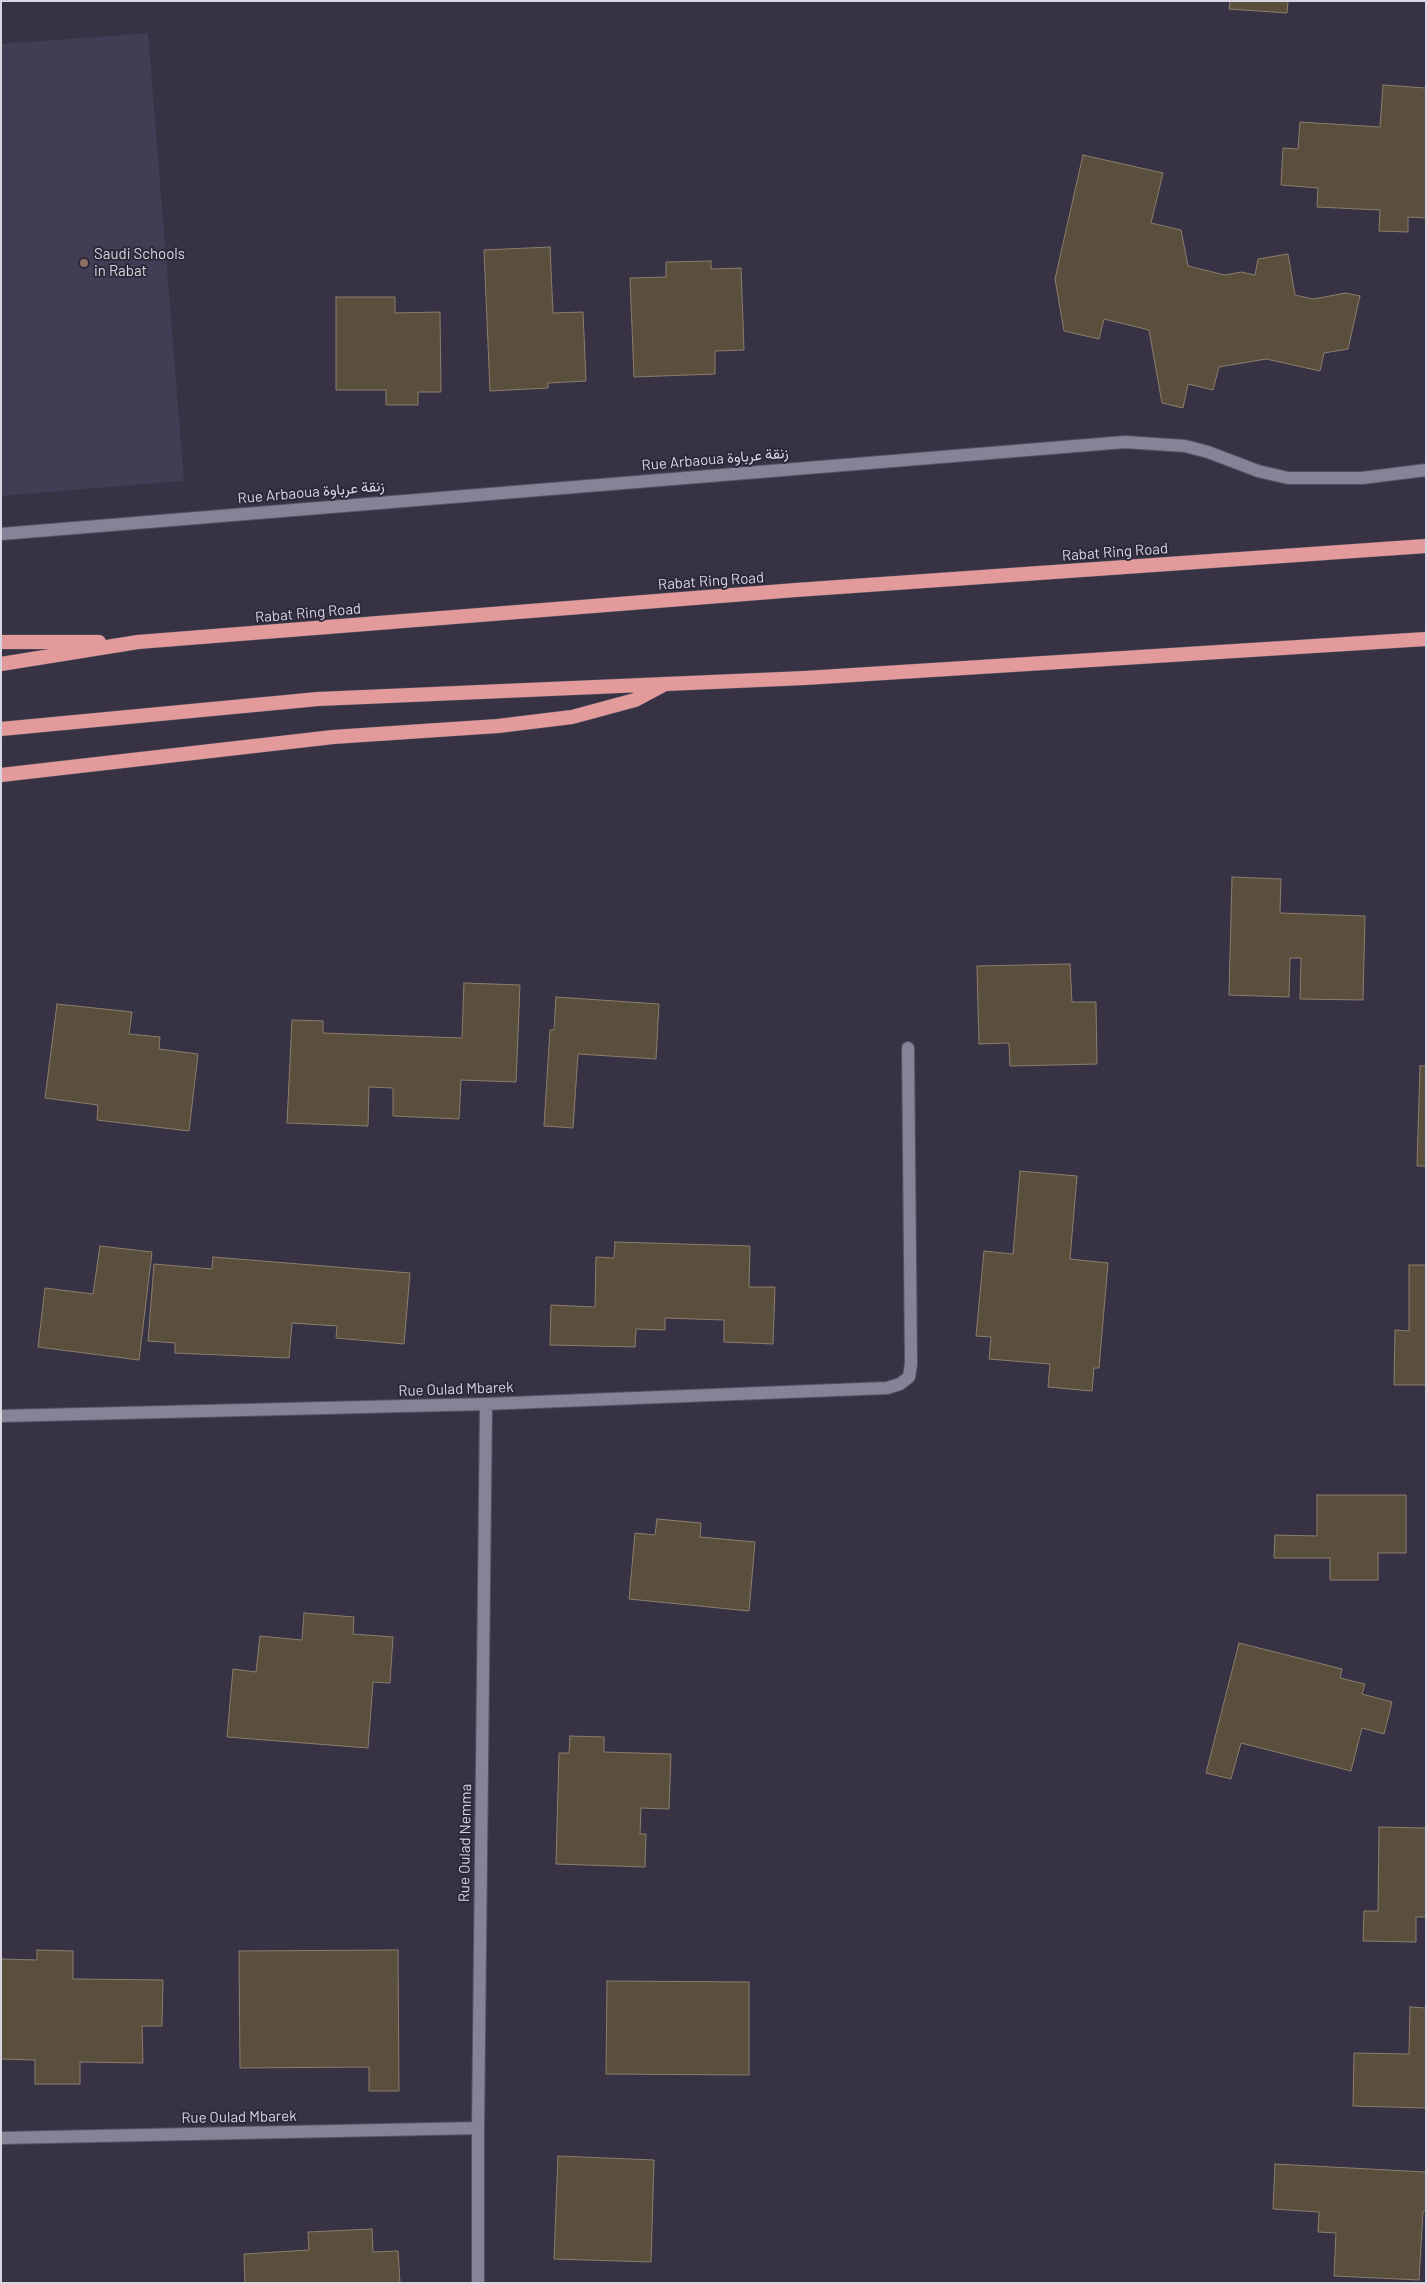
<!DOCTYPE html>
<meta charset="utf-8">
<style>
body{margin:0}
#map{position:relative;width:1427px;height:2284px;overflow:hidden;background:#373345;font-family:Barlow,sans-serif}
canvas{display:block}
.frame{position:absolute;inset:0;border:2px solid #d7d5e0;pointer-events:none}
</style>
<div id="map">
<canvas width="1427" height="2284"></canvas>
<div class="frame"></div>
</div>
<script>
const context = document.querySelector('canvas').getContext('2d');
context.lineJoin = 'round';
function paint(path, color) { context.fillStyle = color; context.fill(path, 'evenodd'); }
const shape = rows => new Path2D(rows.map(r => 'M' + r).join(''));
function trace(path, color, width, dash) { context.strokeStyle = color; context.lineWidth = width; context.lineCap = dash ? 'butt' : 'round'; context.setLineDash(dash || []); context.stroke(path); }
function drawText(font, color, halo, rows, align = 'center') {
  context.font = font + ' Barlow,Vazirmatn,sans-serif'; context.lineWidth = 4; context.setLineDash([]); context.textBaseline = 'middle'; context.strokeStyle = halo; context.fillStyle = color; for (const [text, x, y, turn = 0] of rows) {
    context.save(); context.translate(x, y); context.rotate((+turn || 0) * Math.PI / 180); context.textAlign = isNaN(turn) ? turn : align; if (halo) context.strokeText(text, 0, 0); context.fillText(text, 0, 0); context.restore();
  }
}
const built = shape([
 [148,33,184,481,1,496,1,44]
]);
const building = shape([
 [1230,1,1288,1,1287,13,1229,9,1230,1],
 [1383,85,1426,88,1426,218,1408,217,1408,232,1379,231,1380,210,1317,207,1318,188,1281,185,1283,148,1298,149,1300,122,1380,127,1383,85],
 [1083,155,1163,173,1151,223,1181,230,1188,266,1225,275,1241,272,1255,275,1258,259,1288,254,1295,295,1313,299,1346,293,1360,296,1348,349,1324,353,1320,371,1266,359,1219,367,1213,390,1188,384,1183,408,1162,403,1149,330,1104,319,1099,339,1064,331,1055,279,1083,155],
 [550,247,553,313,583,312,586,381,548,383,548,388,490,391,484,250,550,247],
 [711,261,711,269,741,268,744,350,715,351,715,374,634,377,630,278,666,277,666,262,711,261],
 [336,297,395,297,395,313,440,312,441,392,418,392,418,405,386,405,386,390,336,390,336,297],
 [1232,877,1281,879,1280,913,1365,916,1363,1000,1300,999,1301,958,1290,958,1289,997,1229,995,1232,877],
 [1070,964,1072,1002,1096,1002,1097,1064,1010,1066,1009,1043,979,1044,977,966,1070,964],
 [464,983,520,985,516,1082,461,1080,459,1119,393,1116,393,1088,369,1087,368,1126,287,1123,292,1020,323,1021,323,1033,462,1038,464,983],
 [556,997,659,1004,656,1059,578,1054,573,1128,544,1126,550,1030,554,1030,556,997],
 [57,1004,132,1012,129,1034,160,1037,159,1049,198,1054,189,1131,97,1120,98,1105,45,1098,57,1004],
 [1420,1066,1426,1066,1426,1166,1417,1166,1420,1066],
 [1020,1171,1077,1176,1070,1259,1108,1263,1099,1368,1094,1368,1092,1391,1048,1387,1050,1364,989,1359,991,1337,976,1336,984,1251,1013,1254,1020,1171],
 [615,1242,750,1246,749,1287,775,1287,773,1344,724,1342,724,1320,665,1318,665,1330,636,1329,635,1347,550,1345,551,1305,595,1307,596,1257,614,1258,615,1242],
 [100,1246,152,1252,139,1360,38,1347,45,1288,93,1294,100,1246],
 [213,1257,410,1273,404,1344,336,1338,337,1326,292,1323,289,1358,175,1353,175,1343,148,1341,154,1264,212,1269,213,1257],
 [1409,1265,1426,1265,1426,1385,1394,1385,1395,1330,1409,1331,1409,1265],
 [1317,1495,1406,1495,1406,1553,1378,1553,1378,1580,1330,1580,1330,1558,1274,1558,1275,1535,1317,1536,1317,1495],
 [657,1519,701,1523,700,1537,755,1542,749,1611,629,1599,635,1533,655,1535,657,1519],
 [304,1613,354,1617,353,1634,393,1637,390,1683,373,1682,368,1748,227,1737,233,1669,256,1672,260,1636,302,1640,304,1613],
 [1239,1643,1342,1669,1340,1678,1365,1684,1362,1694,1392,1702,1384,1734,1362,1728,1351,1771,1241,1743,1231,1779,1206,1773,1239,1643],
 [570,1736,604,1737,604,1752,671,1754,669,1809,641,1808,640,1834,646,1834,645,1867,556,1864,559,1753,569,1753,570,1736],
 [1379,1827,1426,1828,1426,1917,1416,1917,1416,1942,1363,1941,1364,1911,1378,1911,1379,1827],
 [37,1950,73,1951,73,1979,163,1980,162,2026,142,2026,143,2063,80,2062,80,2084,35,2084,35,2060,1,2059,1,1959,37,1960,37,1950],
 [398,1950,399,2091,369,2091,369,2067,240,2068,239,1951,398,1950],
 [607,1981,749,1982,749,2075,606,2074,607,1981],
 [1410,2007,1426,2008,1426,2108,1353,2106,1354,2053,1409,2054,1410,2007],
 [558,2156,654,2160,651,2262,554,2259,558,2156],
 [1275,2164,1426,2172,1426,2211,1423,2211,1419,2280,1334,2276,1336,2233,1318,2232,1319,2212,1273,2209,1275,2164],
 [372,2229,373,2252,398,2251,400,2283,245,2283,244,2254,309,2250,308,2232,372,2229]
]);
const minor = shape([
 [1,534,1125,442,1185,446,1208,452,1258,471,1288,478,1362,478,1426,470],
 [1,1416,486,1404,887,1388,900,1384,909,1377,911,1364,908,1048],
 [1,2138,478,2128],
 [478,2283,478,2128,486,1404]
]);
const trunk = shape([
 [1,642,99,642],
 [1,664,138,642,796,590,1426,546],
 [1,729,318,699,805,678,1426,639],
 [1,775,333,737,498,726,572,717,635,700,665,684]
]);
const markers = [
 [84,263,5,"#8d6e63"]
];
const poiNames = [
 ["Saudi Schools",94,254],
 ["in Rabat",94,271]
];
const streetNames = [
 ["Rue Arbaoua زنقة عرباوة",715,459,-5],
 ["Rue Arbaoua زنقة عرباوة",311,492,-5],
 ["Rabat Ring Road",1115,552,-4],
 ["Rabat Ring Road",711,581,-4],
 ["Rabat Ring Road",308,613,-5],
 ["Rue Oulad Mbarek",456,1389,-2],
 ["Rue Oulad Nemma",465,1843,-89],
 ["Rue Oulad Mbarek",239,2117,-1]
];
paint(built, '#423c54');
paint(building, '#5a4e3d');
trace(building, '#8b7e6b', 1);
trace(minor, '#565261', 14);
trace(trunk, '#565261', 15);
trace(minor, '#878297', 12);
trace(trunk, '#e29a9a', 14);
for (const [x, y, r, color] of markers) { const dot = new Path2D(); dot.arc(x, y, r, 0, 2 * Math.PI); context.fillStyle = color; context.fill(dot); trace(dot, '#2d293a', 2); }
drawText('15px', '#d7d5e0', '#2d293a', poiNames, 'left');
drawText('15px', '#d7d5e0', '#2d293a', streetNames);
</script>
